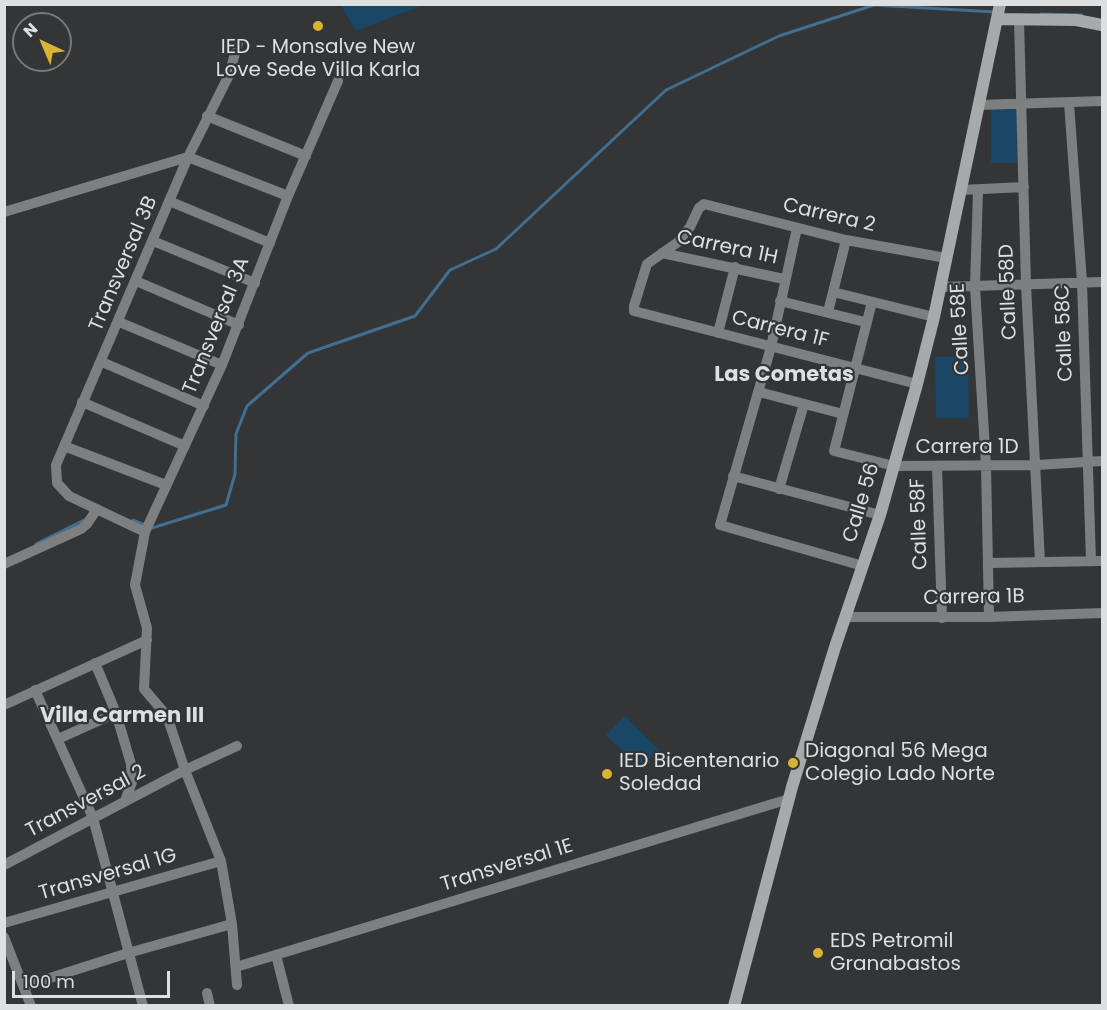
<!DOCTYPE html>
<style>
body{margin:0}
#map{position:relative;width:1107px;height:1010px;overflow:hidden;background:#333537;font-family:Poppins,sans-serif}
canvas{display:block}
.frame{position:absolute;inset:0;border:6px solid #dddfe0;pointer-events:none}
.north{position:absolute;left:12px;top:12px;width:60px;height:60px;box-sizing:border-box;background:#333537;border:2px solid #77797b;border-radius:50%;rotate:316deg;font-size:16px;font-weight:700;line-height:24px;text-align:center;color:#dddfe0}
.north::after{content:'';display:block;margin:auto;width:21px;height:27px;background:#d9b334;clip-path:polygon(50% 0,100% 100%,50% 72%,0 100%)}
.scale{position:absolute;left:12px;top:971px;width:158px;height:27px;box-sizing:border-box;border:3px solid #dddfe0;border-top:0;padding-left:8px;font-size:18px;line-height:21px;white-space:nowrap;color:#dddfe0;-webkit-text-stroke:4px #333537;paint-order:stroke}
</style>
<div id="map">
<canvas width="1107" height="1010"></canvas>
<div class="frame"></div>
<div class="north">N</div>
<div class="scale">100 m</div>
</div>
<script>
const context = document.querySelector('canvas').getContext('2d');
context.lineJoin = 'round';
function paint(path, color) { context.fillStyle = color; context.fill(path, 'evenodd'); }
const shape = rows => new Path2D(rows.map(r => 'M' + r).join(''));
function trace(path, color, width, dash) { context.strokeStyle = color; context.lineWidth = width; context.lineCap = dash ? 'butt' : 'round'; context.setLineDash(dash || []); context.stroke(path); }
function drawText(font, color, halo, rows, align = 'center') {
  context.font = font + ' Poppins,sans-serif'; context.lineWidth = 4.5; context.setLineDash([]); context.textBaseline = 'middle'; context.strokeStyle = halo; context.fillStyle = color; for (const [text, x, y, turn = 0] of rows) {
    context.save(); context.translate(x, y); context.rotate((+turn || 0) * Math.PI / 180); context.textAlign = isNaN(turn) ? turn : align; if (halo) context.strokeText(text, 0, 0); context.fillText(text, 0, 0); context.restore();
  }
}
const green = shape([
 [341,5,424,5,356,31],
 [991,108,1017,108,1017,163,991,163],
 [968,356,969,418,936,418,935,357],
 [625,716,659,750,640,769,606,735]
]);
const stream = shape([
 [1041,14,1082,15],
 [133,520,152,528,226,505,235,474,236,434,247,406,308,353,415,316,450,270,496,249,666,90,779,36,874,5,995,12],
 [36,544,84,520]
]);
const street = shape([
 [1019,20,1026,285,1040,562],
 [1069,103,1082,282,1091,561],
 [979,105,1102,101],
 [207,116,306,156],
 [961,190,1024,187],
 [978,191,975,287,986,465,989,617],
 [169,201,270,243],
 [4,212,188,157,288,196],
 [797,228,771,347,720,525,863,566],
 [153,241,255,283],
 [662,253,784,279],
 [136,281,239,325],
 [940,287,1102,282],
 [833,292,934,317],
 [780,301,865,322],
 [872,302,834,451,894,466,1037,465,1102,461],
 [828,312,846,240],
 [119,322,222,365],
 [718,333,735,267],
 [102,362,204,406],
 [917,384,634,311,634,306,647,264,678,242,690,227,699,208,704,204,846,240,946,258],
 [759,392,843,414],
 [82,402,185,446],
 [64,446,166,485],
 [937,466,942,618],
 [733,476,880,515],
 [779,489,804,404],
 [145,532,69,496,57,483,56,465,188,157,229,75,238,43],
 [990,563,1102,561],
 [4,564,81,529,87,524,97,509],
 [846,617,989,617,1102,613],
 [95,663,116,713,131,764,132,782,125,801],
 [35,690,93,818,143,1006],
 [4,705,147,640],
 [58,739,116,713],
 [4,865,185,770,237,746],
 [4,923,221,861],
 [4,937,31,1006],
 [276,955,289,1006],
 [236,967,789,799],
 [237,985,232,924,221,861,185,770,167,716,144,689,147,628,135,585,145,532,222,365,288,196,338,81],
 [25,986,128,953,232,924],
 [207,993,210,1006]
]);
const secondary = shape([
 [997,19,1076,20,1102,25],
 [734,1006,792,787,835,647,880,515,917,384,934,317,1000,4]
]);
const markers = [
 [318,26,6,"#d9b334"],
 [793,763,6,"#d9b334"],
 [607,774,6,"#d9b334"],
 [818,953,6,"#d9b334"]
];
const poiNames = [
 ["IED - Monsalve New",318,48,"center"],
 ["Love Sede Villa Karla",318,71,"center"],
 ["Diagonal 56 Mega",805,752],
 ["Colegio Lado Norte",805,775],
 ["IED Bicentenario",619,762],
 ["Soledad",619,785],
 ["EDS Petromil",830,942],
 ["Granabastos",830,965]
];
const streetNames = [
 ["Carrera 2",829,216,13],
 ["Carrera 1H",727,248,12],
 ["Transversal 3B",124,264,-67],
 ["Calle 58D",1009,292,-92],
 ["Transversal 3A",217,326,-68],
 ["Calle 58E",961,329,-93],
 ["Carrera 1F",780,330,14],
 ["Calle 58C",1065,333,-92],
 ["Carrera 1D",967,448],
 ["Calle 56",862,503,-73],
 ["Calle 58F",920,524,-92],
 ["Carrera 1B",974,598,-1],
 ["Transversal 2",86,802,-28],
 ["Transversal 1E",507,866,-17],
 ["Transversal 1G",108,875,-16]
];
const neighbourhoodNames = [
 ["Las Cometas",784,376],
 ["Villa Carmen III",122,717]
];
paint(green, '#1a4765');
trace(stream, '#406f92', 3);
trace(street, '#7e7f80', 10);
trace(secondary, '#a7a9ab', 12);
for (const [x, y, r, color] of markers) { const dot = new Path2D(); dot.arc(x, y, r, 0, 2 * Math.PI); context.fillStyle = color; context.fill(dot); trace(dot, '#333537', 2); }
drawText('20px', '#dddfe0', '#333537', poiNames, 'left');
drawText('20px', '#dddfe0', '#333537', streetNames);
drawText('bold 21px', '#dddfe0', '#333537', neighbourhoodNames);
</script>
